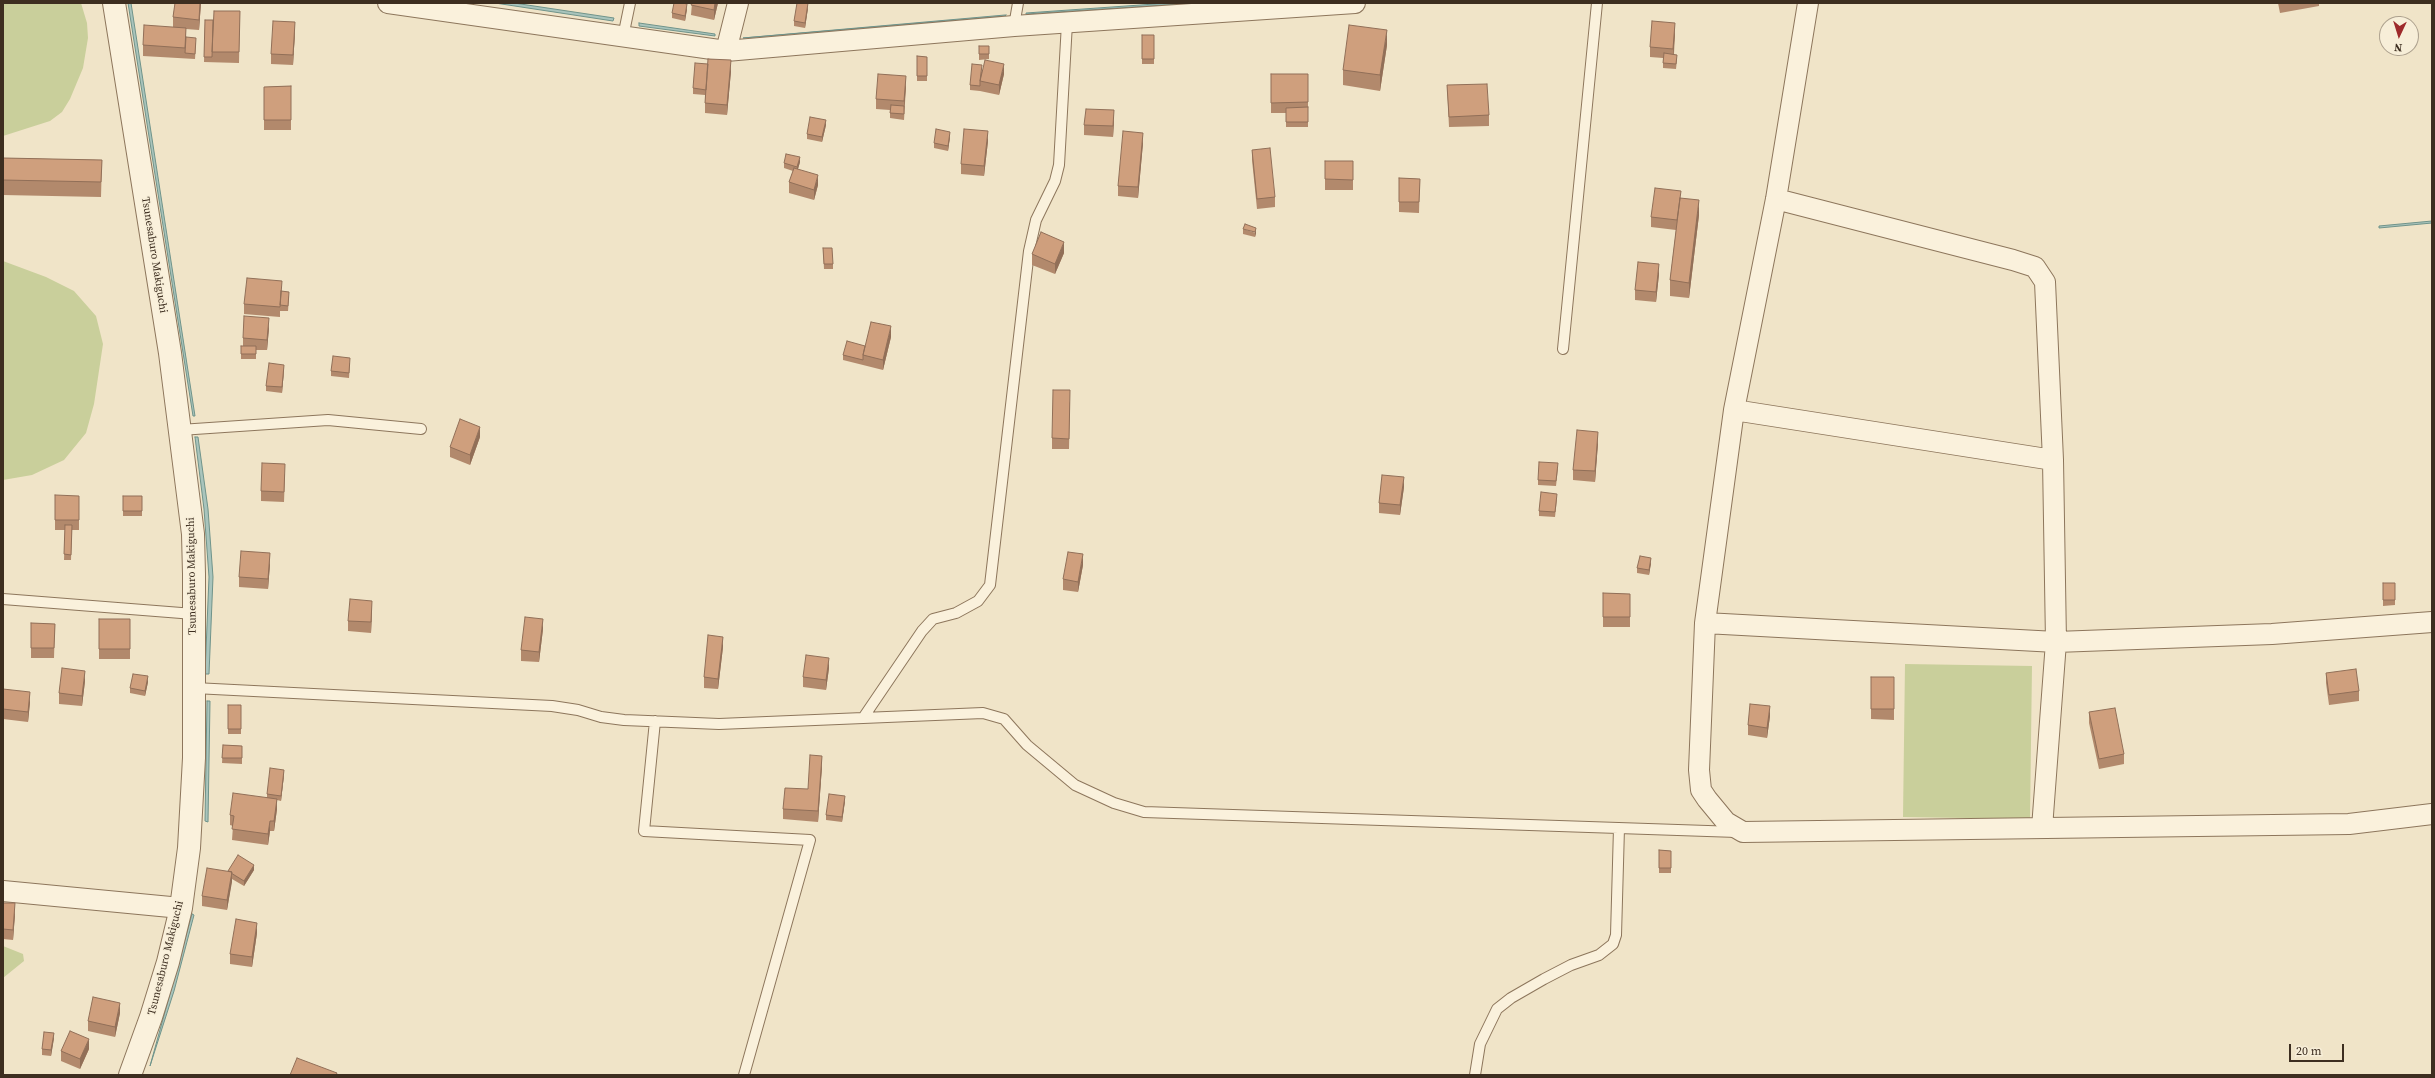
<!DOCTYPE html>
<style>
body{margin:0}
#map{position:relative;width:2435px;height:1078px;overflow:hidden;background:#f0e4c8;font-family:"Source Serif 4",serif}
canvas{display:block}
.frame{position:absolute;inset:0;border:4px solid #3d2e20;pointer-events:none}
.north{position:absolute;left:2379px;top:16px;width:40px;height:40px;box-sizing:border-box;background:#f7eed8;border:1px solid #ada18e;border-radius:50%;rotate:184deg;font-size:11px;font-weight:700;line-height:16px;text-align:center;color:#3d2e20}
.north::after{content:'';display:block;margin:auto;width:14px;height:18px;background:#9e2a2b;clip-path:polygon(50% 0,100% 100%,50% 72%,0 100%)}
.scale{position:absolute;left:2289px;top:1044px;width:55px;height:18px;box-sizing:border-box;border:2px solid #3d2e20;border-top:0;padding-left:5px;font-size:12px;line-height:14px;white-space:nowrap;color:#3d2e20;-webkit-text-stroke:3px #f7eed8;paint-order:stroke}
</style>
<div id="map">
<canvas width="2435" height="1078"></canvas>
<div class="frame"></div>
<div class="north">N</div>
<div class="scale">20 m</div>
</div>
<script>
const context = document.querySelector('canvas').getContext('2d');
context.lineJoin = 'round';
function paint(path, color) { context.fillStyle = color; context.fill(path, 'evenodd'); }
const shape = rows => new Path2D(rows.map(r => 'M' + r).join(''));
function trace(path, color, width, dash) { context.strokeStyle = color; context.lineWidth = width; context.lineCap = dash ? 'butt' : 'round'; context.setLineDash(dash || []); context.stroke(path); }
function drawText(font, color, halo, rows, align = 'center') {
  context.font = font + ' "Source Serif 4",serif'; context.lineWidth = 3; context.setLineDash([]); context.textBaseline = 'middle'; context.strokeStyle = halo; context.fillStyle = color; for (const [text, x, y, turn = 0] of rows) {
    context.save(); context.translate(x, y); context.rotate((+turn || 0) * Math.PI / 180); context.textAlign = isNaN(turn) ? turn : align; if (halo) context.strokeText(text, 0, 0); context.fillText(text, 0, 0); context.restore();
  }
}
const green = shape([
 [3,3,81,3,87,23,88,38,83,68,70,99,62,112,50,121,3,136],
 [3,261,46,277,74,291,96,316,103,344,94,404,86,433,64,460,32,475,3,480],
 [1905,664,2032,666,2030,819,1903,817],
 [3,946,23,954,24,961,3,978]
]);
const water = shape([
 [128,3,131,3,195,416,193,416,128,3],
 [495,3,514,3,614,18,613,21,495,3],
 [1169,3,1195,3,1026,14,1026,13,1169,3],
 [1006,15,1005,16,743,38,1005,15,1006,15],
 [639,23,715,34,715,36,639,26,639,23],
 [2432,221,2432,223,2379,228,2379,226,2432,221],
 [195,437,198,437,208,509,213,577,209,674,205,674,209,577,204,509,195,437],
 [207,701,210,701,208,822,205,821,207,701],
 [192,914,194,915,174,991,150,1066,192,914]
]);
const service = shape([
 [1014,26,1018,3],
 [623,37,630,3],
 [1563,349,1597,3],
 [180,430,328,420,421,429],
 [3,599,194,614],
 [194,688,552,706,578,710,601,717,624,720,719,724,983,713,1004,719,1027,745,1075,785,1114,803,1144,812,1737,832],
 [863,718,922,631,933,619,956,613,978,601,990,585,1029,251,1036,220,1055,181,1059,165,1067,23],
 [655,721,644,831,810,840,744,1075],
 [1475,1075,1480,1044,1497,1009,1511,998,1544,979,1571,965,1599,955,1613,944,1616,935,1619,828]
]);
const minor = shape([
 [388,3,726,51,1014,26,1355,3],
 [1808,3,1776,199,1734,410,1705,623,1699,770,1701,790,1707,799,1726,822,1743,832,2349,824,2432,814],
 [726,51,738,3],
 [1776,199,2013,260,2035,267,2045,282,2053,460,2056,642,2042,828],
 [1734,410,2053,460],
 [1705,623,2056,642,2272,634,2432,622],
 [3,891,181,908]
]);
const tertiary = shape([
 [114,3,170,353,193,534,194,574,194,758,189,848,181,908,168,962,151,1017,130,1075]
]);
const wall = shape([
 [175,3,201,3,199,30,186,29,186,37,196,43,195,59,143,56,143,45,173,27,173,17],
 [692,3,718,3,714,20,691,15],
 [2278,3,2319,3,2319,6,2280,13],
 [808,8,805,28,794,26,794,21],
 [687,9,685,21,672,18,672,13],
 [240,11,239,63,204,62,205,20,213,20],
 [295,32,293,65,271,64,271,54],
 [1675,33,1674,54,1677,60,1676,69,1663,68,1663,58,1650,57,1650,47],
 [1142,35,1154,35,1154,64,1142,64],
 [1387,45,1380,91,1343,85,1343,70],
 [979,46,989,46,989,59,979,60],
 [917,56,927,57,927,81,917,81],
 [731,71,727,115,705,113,705,95,693,94,693,88],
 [982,71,1004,74,999,95,980,91,970,90,970,85],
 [1271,74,1308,74,1308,127,1286,127,1286,113,1271,113],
 [1447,85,1489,115,1489,126,1449,127],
 [291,86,291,130,264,130,264,87],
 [906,86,904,120,890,118,890,110,876,109,876,99],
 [1114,121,1113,137,1084,135,1084,125],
 [826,125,822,142,807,139,807,134],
 [950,137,948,151,934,148,934,143],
 [988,141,984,176,961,174,961,164],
 [1143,143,1138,198,1118,196,1118,186],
 [1252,150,1275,197,1275,207,1257,209,1252,160],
 [3,158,102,160,101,197,3,195],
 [1325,161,1353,161,1353,190,1325,190],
 [800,162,798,169,818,185,814,200,789,193,789,182,793,171,784,168,784,163],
 [1399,178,1420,179,1419,213,1399,212],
 [1681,198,1699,215,1689,298,1670,296,1670,280,1676,230,1651,227,1651,217],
 [1243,229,1256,233,1255,237,1243,234],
 [823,248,833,264,833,269,824,269],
 [1064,253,1055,274,1032,265,1032,254],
 [1659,274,1656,302,1635,300,1635,290],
 [282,291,289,297,288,311,280,311,280,317,244,314,244,304],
 [269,328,267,350,256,350,256,359,241,359,241,346,243,346,243,338],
 [891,337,883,370,843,360,843,355,865,346],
 [350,363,349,378,331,376,331,371],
 [284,370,282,393,266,391,266,386],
 [1070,401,1069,449,1052,449,1052,438],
 [480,437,470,465,450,457,450,447],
 [1598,443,1595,482,1573,480,1573,470],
 [1558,468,1556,486,1538,485,1538,480],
 [285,474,284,502,261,501,261,491],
 [1404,487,1400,515,1379,513,1379,503],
 [79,496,79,530,72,530,71,560,64,560,65,530,55,530,55,520],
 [123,496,142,496,142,516,123,516],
 [1557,499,1555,517,1539,516,1539,511],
 [1651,563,1649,575,1637,573,1637,568],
 [270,564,268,589,239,587,239,577],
 [1083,565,1078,592,1063,590,1063,579],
 [2383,583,2395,583,2395,605,2383,606],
 [1603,593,1630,594,1630,627,1603,627],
 [372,611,371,633,348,631,348,621],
 [99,619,130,619,130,659,99,659],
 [31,623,55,624,54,658,31,658],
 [543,629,539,662,521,661,521,650],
 [723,647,718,689,704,688,704,677],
 [829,668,826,690,803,687,803,677],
 [2326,673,2359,691,2359,701,2329,705,2326,683],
 [1871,677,1894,677,1894,720,1871,719],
 [85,681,82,706,59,704,59,693],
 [148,682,145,696,130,693,130,688],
 [3,689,30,702,28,722,3,719],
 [228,705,241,705,241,734,228,734],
 [2089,712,2124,754,2124,764,2099,769,2089,723],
 [1770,716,1767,738,1748,735,1748,725],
 [223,745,242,746,242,764,222,763],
 [822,766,818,822,783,819,783,809,808,789],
 [284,775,281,801,277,800,277,809,274,831,270,831,268,845,232,840,233,826,230,825,230,815,267,797,267,794],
 [845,801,842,822,826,820,826,815],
 [1659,850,1671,851,1671,873,1659,873],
 [254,870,244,886,232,879,227,910,202,906,202,896,228,871],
 [3,903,15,914,13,940,3,939],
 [257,933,252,967,230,964,230,954],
 [120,1013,115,1037,88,1031,88,1021],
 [54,1038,51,1056,42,1055,42,1049],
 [89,1049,80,1069,61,1061,61,1051]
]);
const shadedWall = shape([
 [200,3,201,3,199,30,199,20],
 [715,3,718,3,714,20,714,10],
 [808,3,808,8,805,28,805,23],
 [687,4,687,9,685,21,685,16],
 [295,22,295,32,293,65,293,55],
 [1675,23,1675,33,1673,59,1673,49],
 [1387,30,1387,45,1380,91,1380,75],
 [731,60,731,71,727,115,727,105],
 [1004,64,1004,74,999,95,999,85],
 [906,76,906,86,904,111,904,101],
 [1114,110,1114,121,1113,137,1113,126],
 [826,120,826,125,822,142,822,137],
 [988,131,988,141,984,176,984,166],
 [950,132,950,137,948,151,948,146],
 [1143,133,1143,143,1138,198,1138,187],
 [800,157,800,162,797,172,797,167],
 [818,175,818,185,814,200,814,190],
 [1699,200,1699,215,1689,298,1689,283],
 [1256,228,1256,233,1255,237,1255,232],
 [1064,242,1064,253,1055,274,1055,264],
 [1659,264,1659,274,1656,302,1656,292],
 [269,318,269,328,267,350,267,340],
 [891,326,891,337,883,370,883,360],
 [284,365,284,370,282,393,282,387],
 [480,427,480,437,470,465,470,455],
 [1598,432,1598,443,1595,482,1595,471],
 [1404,477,1404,487,1400,515,1400,505],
 [270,553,270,564,268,589,268,579],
 [1083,554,1083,565,1078,592,1078,582],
 [1651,558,1651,563,1649,575,1649,570],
 [372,601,372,611,371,633,371,622],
 [543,619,543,629,539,662,539,652],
 [723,637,723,647,718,689,718,679],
 [829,658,829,668,826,690,826,680],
 [85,671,85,681,82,706,82,696],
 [148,676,148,682,145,696,145,691],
 [30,692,30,702,28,722,28,712],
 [1770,706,1770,716,1767,738,1767,728],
 [822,756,822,766,818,822,818,811],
 [284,770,284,775,281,801,281,796],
 [845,796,845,801,842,822,842,817],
 [277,799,277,809,274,831,274,821],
 [270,821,270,831,268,845,268,834],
 [254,865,254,870,244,886,244,881],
 [232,872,232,882,227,910,227,900],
 [15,903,15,914,13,940,13,930],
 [257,923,257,933,252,967,252,957],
 [120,1003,120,1013,115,1037,115,1027],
 [54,1033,54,1038,51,1056,51,1050],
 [89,1039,89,1049,80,1069,80,1059]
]);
const building = shape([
 [175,3,200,3,199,20,173,17,175,3],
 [674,3,682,3,687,4,685,16,672,13,674,3],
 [692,3,715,3,714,10,691,5,692,3],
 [797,3,808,3,805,23,794,21,797,3],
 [214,11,240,11,239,52,212,52,214,11],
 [205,20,213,20,212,57,204,57,205,20],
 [273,21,295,22,293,55,271,54,273,21],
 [1652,21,1675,23,1673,49,1650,47,1652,21],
 [144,25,186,28,185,48,143,45,144,25],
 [1349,25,1387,30,1380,75,1343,70,1349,25],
 [1142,35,1154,35,1154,59,1142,59,1142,35],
 [186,37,196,38,195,54,185,53,186,37],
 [979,46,989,46,989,54,979,54,979,46],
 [1664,53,1677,55,1676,64,1663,63,1664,53],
 [917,56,927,57,927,76,917,76,917,56],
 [708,59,731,60,727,105,705,103,708,59],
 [985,60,1004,64,999,85,980,81,985,60],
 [695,63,708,64,706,90,693,88,695,63],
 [972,64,982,65,980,81,980,86,970,85,972,64],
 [878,74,906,76,904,101,876,99,878,74],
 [1271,74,1308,74,1308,102,1271,103,1271,74],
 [1487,84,1489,115,1449,117,1447,85,1487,84],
 [291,86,291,120,264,120,264,87,291,86],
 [891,105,904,106,904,114,890,113,891,105],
 [1308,107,1308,122,1286,122,1286,108,1308,107],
 [1086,109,1114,110,1113,126,1084,125,1086,109],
 [810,117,826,120,822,137,807,134,810,117],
 [936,129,950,132,948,146,934,143,936,129],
 [964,129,988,131,984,166,961,164,964,129],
 [1123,131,1143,133,1138,187,1118,186,1123,131],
 [1270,148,1275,197,1257,199,1252,150,1270,148],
 [786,154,800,157,797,167,784,163,786,154],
 [3,158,102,160,101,182,3,180,3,158],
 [1325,161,1353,161,1353,180,1325,179,1325,161],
 [794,168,818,175,814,190,789,182,794,168],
 [1399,178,1420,179,1419,202,1399,202,1399,178],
 [1655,188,1681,191,1677,220,1651,217,1655,188],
 [1680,198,1699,200,1689,283,1670,280,1680,198],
 [1245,224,1256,228,1255,232,1243,229,1245,224],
 [1041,232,1064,242,1055,264,1032,254,1041,232],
 [823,248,832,248,833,264,824,264,823,248],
 [1638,262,1659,264,1656,292,1635,290,1638,262],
 [247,278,282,281,280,307,244,304,247,278],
 [281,291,289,292,288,306,280,305,281,291],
 [244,316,269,318,267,340,243,338,244,316],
 [871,322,891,326,883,360,863,355,871,322],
 [847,341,865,346,863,355,863,360,843,355,847,341],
 [241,346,256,346,256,354,241,354,241,346],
 [333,356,350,358,349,373,331,371,333,356],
 [269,363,284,365,282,387,266,386,269,363],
 [1053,390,1070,390,1069,439,1052,438,1053,390],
 [460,419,480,427,470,455,450,447,460,419],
 [1577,430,1598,432,1595,471,1573,470,1577,430],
 [1539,462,1558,463,1556,481,1538,480,1539,462],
 [262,463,285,464,284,492,261,491,262,463],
 [1382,475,1404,477,1400,505,1379,503,1382,475],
 [1541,492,1557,494,1555,512,1539,511,1541,492],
 [55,495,79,496,79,520,55,520,55,495],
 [123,496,142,496,142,511,123,511,123,496],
 [65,525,72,525,71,555,64,554,65,525],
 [241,551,270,553,268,579,239,577,241,551],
 [1068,552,1083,554,1078,582,1063,579,1068,552],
 [1640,556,1651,558,1649,570,1637,568,1640,556],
 [2383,583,2395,583,2395,600,2383,600,2383,583],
 [1603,593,1630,594,1630,617,1603,617,1603,593],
 [350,599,372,601,371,622,348,621,350,599],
 [525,617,543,619,539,652,521,650,525,617],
 [99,619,130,619,130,649,99,649,99,619],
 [31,623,55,624,54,648,31,648,31,623],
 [708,635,723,637,718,679,704,677,708,635],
 [806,655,829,658,826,680,803,677,806,655],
 [62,668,85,671,82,696,59,693,62,668],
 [2356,669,2359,691,2329,695,2326,673,2356,669],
 [133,674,148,676,145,691,130,688,133,674],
 [1871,677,1894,677,1894,709,1871,709,1871,677],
 [3,689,30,692,28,712,3,709,3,689],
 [1750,704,1770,706,1767,728,1748,725,1750,704],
 [228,705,241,705,241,729,228,729,228,705],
 [2115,708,2124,754,2099,759,2089,712,2115,708],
 [223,745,242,746,242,758,222,758,223,745],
 [810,755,822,756,818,811,783,809,785,788,808,789,810,755],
 [270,768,284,770,281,796,267,794,270,768],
 [233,793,277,799,274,821,270,821,268,834,232,829,234,816,230,815,233,793],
 [829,794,845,796,842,817,826,815,829,794],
 [1659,850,1671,851,1671,868,1659,868,1659,850],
 [238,855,254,865,244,881,231,873,232,872,228,871,238,855],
 [207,868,232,872,227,900,202,896,207,868],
 [3,903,15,903,13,930,3,929,3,903],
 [236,919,257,923,252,957,230,954,236,919],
 [93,997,120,1003,115,1027,88,1021,93,997],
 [70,1031,89,1039,80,1059,61,1051,70,1031],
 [44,1032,54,1033,51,1050,42,1049,44,1032],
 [297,1058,337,1073,336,1075,290,1075,297,1058]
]);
const streetNames = [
 ["Tsunesaburo Makiguchi",154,255,81],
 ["Tsunesaburo Makiguchi",192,576,-91],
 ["Tsunesaburo Makiguchi",166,958,-76]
];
paint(green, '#c9cf9b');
paint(water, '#a9c4bc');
trace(water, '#6f938a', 1);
trace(service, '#8d765c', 12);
trace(minor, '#8d765c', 22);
trace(tertiary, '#8d765c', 24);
trace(service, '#faf1dc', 10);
trace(minor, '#faf1dc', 20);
trace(tertiary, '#faf1dc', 22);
paint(wall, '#b2896c');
paint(shadedWall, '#916f58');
paint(building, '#cf9f7d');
trace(building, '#916f58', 1);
drawText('11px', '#3d2e20', '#f7eed8', streetNames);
</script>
